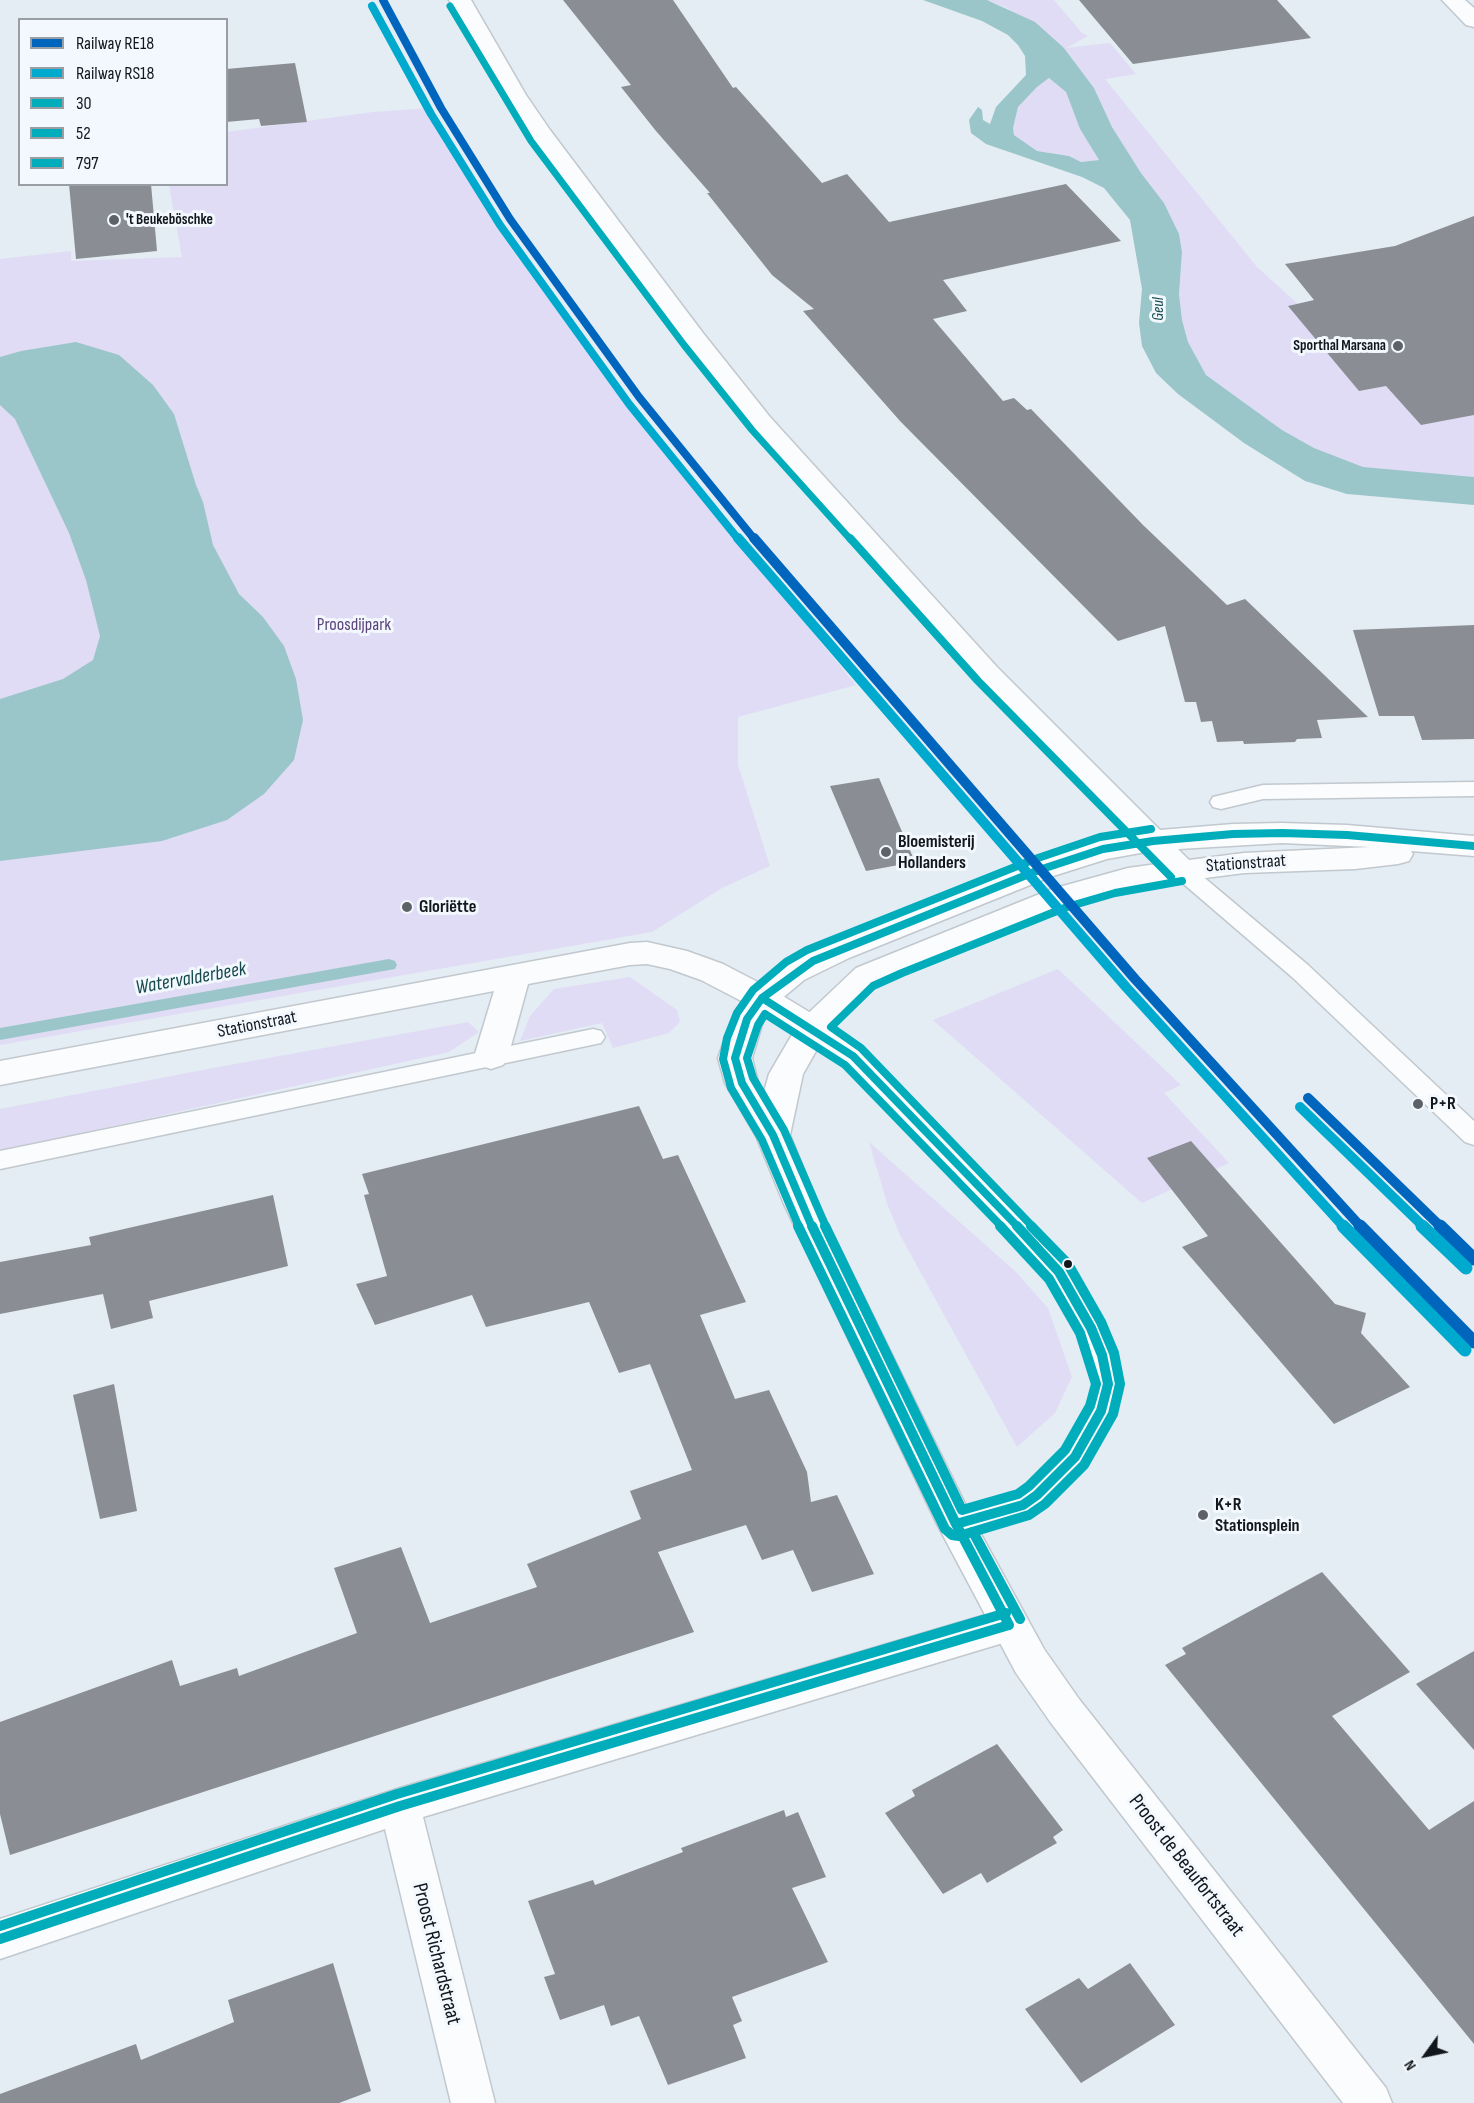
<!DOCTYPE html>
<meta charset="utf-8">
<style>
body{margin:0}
#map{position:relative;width:1474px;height:2103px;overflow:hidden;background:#e4ecf4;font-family:"Sofia Sans Condensed",sans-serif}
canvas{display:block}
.legend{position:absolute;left:18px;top:18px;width:210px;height:168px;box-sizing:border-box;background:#f2f8fe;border:2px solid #989ea4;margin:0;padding:8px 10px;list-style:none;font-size:18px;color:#12171c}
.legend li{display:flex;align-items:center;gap:12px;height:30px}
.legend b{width:30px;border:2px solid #989ea4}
.north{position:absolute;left:1396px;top:2025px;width:60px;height:60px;-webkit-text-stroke:4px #f2f8fe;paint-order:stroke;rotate:237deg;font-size:16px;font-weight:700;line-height:24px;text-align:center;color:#12171c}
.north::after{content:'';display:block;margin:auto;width:21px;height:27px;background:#12171c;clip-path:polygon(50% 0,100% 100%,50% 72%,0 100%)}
</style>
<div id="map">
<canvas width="1474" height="2103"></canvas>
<ul class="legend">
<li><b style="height:8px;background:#0065bd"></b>Railway RE18</li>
<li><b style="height:8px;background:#00a9ce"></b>Railway RS18</li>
<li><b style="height:8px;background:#02adbb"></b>30</li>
<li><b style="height:8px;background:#02adbb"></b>52</li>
<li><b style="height:8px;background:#02adbb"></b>797</li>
</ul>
<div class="north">N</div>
</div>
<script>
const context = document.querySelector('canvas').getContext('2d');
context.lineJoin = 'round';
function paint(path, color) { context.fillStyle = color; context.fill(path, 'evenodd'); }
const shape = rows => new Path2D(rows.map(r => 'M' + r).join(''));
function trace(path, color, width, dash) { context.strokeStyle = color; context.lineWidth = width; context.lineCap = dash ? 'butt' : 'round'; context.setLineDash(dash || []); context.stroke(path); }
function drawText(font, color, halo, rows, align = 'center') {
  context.font = font + ' "Sofia Sans Condensed",sans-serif'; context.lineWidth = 6; context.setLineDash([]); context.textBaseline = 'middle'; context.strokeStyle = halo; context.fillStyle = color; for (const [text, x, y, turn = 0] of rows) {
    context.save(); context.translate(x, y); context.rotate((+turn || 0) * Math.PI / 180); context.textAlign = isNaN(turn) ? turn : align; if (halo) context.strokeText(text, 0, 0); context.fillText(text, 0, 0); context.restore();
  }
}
const green = shape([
 [987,0,1054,0,1082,33,1088,36,1066,48,1110,43,1136,74,1105,79,1257,267,1421,415,1474,407,1474,477,1363,468,1314,448,1282,430,1206,375,1188,342,1182,320,1179,294,1182,252,1179,234,1164,203,1141,173,1112,127,1094,88,1064,48,1007,8],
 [1049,78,1066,92,1080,129,1099,160,1081,162,1069,156,1037,151,1014,135,1013,128,1018,107,1037,87],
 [429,108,484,206,550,300,681,473,856,685,738,717,738,765,770,866,722,888,652,932,0,1045,0,259,71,251,71,261,182,257,169,185,226,184,227,132,373,112],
 [1058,969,1181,1085,1164,1093,1229,1163,1142,1203,933,1020],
 [630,977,677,1010,680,1022,669,1033,613,1048,602,1023,520,1041,530,1016,554,989],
 [468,1022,479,1032,449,1052,0,1151,0,1109,213,1068],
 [869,1142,1015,1271,1048,1308,1072,1377,1055,1413,1017,1447,900,1235,888,1206]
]);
const water = shape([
 [923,0,987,0,1035,22,1064,48,1094,88,1112,127,1141,173,1164,203,1179,234,1182,252,1179,294,1182,320,1188,342,1206,375,1282,430,1314,448,1363,467,1474,477,1474,505,1347,494,1305,481,1244,443,1178,394,1156,373,1142,346,1139,323,1142,289,1130,220,1104,188,1082,177,986,144,971,133,969,120,978,107,982,110,983,120,990,124,996,107,1026,75,1025,56,1018,45,1008,35,982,21],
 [1049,78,1066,92,1080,129,1099,160,1081,162,1069,156,1037,151,1014,135,1013,128,1018,107,1037,87],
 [76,342,119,355,153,385,174,414,196,485,203,502,213,545,239,594,263,617,284,646,296,679,303,720,294,760,264,794,227,820,162,841,0,861,0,699,63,679,93,660,100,636,86,580,69,533,15,419,0,405,0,357,21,351]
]);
const stream = shape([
 [389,959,395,961,397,965,395,969,0,1040,0,1028,389,959]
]);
const building = shape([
 [563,0,673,0,733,88,736,87,822,183,847,174,889,222,1066,184,1121,241,943,280,967,311,933,319,1003,401,1014,398,1027,410,1031,409,1143,525,1227,605,1245,599,1368,717,1317,720,1322,738,1297,739,1295,742,1244,744,1243,741,1217,742,1212,721,1201,722,1196,702,1185,702,1165,626,1118,641,900,421,803,311,814,309,772,275,707,193,710,193,656,131,621,87,631,85],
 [1079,0,1277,0,1311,38,1133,64],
 [295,63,307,122,261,126,259,119,226,122,226,69],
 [69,184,151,184,157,251,76,259],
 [1474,216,1474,415,1421,425,1386,386,1359,391,1288,306,1314,300,1285,264,1395,246],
 [1474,625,1474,739,1422,740,1414,716,1379,716,1353,630],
 [879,778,915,862,866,871,830,786],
 [639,1106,663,1159,678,1155,746,1302,700,1315,735,1399,769,1390,807,1472,811,1502,837,1495,874,1574,812,1592,793,1550,762,1560,746,1525,658,1552,694,1632,10,1855,0,1814,0,1722,172,1660,180,1686,237,1668,239,1676,357,1633,334,1568,401,1547,430,1623,537,1587,527,1564,641,1519,630,1491,692,1470,650,1364,619,1373,589,1302,486,1327,472,1295,375,1325,356,1284,387,1276,364,1195,369,1194,362,1174],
 [1191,1141,1335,1304,1366,1313,1361,1333,1410,1387,1334,1424,1182,1247,1208,1236,1147,1158],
 [273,1195,288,1266,149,1301,153,1318,111,1329,103,1294,0,1314,0,1262,91,1245,89,1237],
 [114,1384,137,1511,100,1519,73,1395],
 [1322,1572,1410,1672,1332,1716,1429,1830,1474,1801,1474,2044,1165,1665,1186,1654,1182,1648],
 [1474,1651,1474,1750,1416,1684],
 [997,1744,1063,1830,1053,1837,1057,1843,987,1883,981,1873,943,1894,885,1813,915,1796,912,1790],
 [784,1810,786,1817,798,1812,826,1877,792,1888,828,1962,732,1997,742,2021,733,2025,746,2058,668,2085,639,2016,611,2026,604,2005,560,2020,544,1977,555,1974,528,1901,593,1880,595,1885,683,1852,681,1848],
 [333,1963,371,2091,339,2103,0,2103,0,2094,136,2044,141,2060,234,2022,228,2000],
 [1130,1963,1175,2025,1081,2083,1025,2009,1079,1978,1088,1989]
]);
const lane = shape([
 [1474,782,1474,796,1263,799,1221,809,1213,807,1210,802,1213,797,1263,785,1474,782],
 [1180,862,1188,864,1308,965,1474,1121,1474,1145,1465,1142,1292,977,1172,874,1169,869,1172,864,1180,862],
 [812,1021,820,1023,861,1050,1068,1265,1104,1328,1115,1355,1121,1384,1114,1411,1085,1465,1047,1503,1033,1513,956,1535,946,1532,942,1524,946,1516,1014,1496,1027,1487,1065,1449,1088,1410,1095,1384,1089,1355,1078,1329,1050,1279,845,1062,804,1035,800,1029,804,1023,812,1021],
 [593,1029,601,1031,605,1037,601,1043,0,1169,0,1151,593,1029]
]);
const street = shape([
 [1442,0,1465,0,1474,8,1474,27,1466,25,1442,0],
 [647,942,687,951,723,964,773,990,824,1021,828,1029,824,1037,812,1040,800,1037,751,1006,701,980,670,969,647,964,630,965,528,984,508,1057,503,1065,491,1069,479,1065,474,1057,494,991,0,1085,0,1061,630,943,647,942],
 [1009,1608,1023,1613,1029,1625,1023,1637,423,1817,495,2103,451,2103,385,1829,0,1959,0,1919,400,1788,1009,1608]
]);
const secondary = shape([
 [449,0,471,0,526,95,550,130,703,333,770,417,997,667,1160,830,1233,824,1282,823,1347,825,1474,836,1474,856,1411,851,1413,854,1409,861,1398,864,1355,869,1244,873,1128,888,1074,903,908,970,878,984,824,1037,803,1074,790,1135,818,1204,971,1516,1044,1649,1079,1699,1386,2088,1392,2103,1343,2103,1051,1723,1016,1673,937,1524,784,1204,756,1136,725,1083,718,1058,735,1011,751,990,782,964,827,942,1028,863,1092,842,1129,835,977,679,752,429,685,343,533,139,504,95,449,0],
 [1282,843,1370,847,1244,853,1189,860,1178,849,1282,843],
 [1146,852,1157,864,1128,868,1052,889,856,968,800,1021,769,1074,764,1092,758,1082,752,1058,763,1021,773,1006,804,980,849,958,1050,877,1107,859,1146,852]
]);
const bus1Far1 = shape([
 [762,998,853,1056,1018,1227],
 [812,1227,773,1135,742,1083,735,1058,747,1019,762,998,813,961,1039,870,1103,849,1153,841,1233,834,1282,833,1347,835,1474,846]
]);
const bus1 = shape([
 [812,1226,956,1524,1009,1625],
 [956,1524,1023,1505,1037,1495,1075,1457,1101,1411,1108,1384,1102,1355,1091,1328,1059,1272,1017,1226],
 [0,1939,400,1806,1009,1625]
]);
const bus2Far2 = shape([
 [450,6,531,141,684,345,752,430,851,540]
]);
const bus2Far1 = shape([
 [850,538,978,681,1171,877],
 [799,1227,762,1140,731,1088,723,1059,727,1038,737,1013,753,990,786,962,807,950,1035,859,1100,837,1151,829],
 [1033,1227,861,1048,831,1027,873,986,902,973,1067,907,1115,893,1182,881]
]);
const bus2 = shape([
 [798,1226,945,1529,952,1535,959,1536,1029,1515,1045,1504,1084,1465,1113,1414,1120,1384,1114,1353,1101,1322,1068,1264,1031,1226]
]);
const bus3Far1 = shape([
 [826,1227,784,1130,753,1078,747,1058,758,1025,765,1014,845,1065,1002,1227]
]);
const bus3 = shape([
 [825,1226,962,1510,1018,1494,1029,1486,1065,1450,1090,1406,1096,1384,1080,1333,1049,1279,1000,1226],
 [973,1532,1020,1619],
 [0,1926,397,1794,1006,1613]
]);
const rail1Far2 = shape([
 [383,0,441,108,510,219,639,397,755,540]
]);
const rail1Far1 = shape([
 [754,538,1135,979,1361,1227],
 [1308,1098,1441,1227]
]);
const rail1 = shape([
 [1360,1226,1474,1342],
 [1440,1226,1474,1259]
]);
const rail2Far2 = shape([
 [372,6,431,114,500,225,629,404,739,540]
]);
const rail2Far1 = shape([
 [738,538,1126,987,1344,1227],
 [1300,1107,1424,1227]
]);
const rail2 = shape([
 [1343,1226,1465,1350],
 [1422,1226,1466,1268]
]);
const markers = [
 [114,220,6,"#5c6268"],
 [1398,346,6,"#5c6268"],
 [886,852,6,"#5c6268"],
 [407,907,6,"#5c6268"],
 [1418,1104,6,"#5c6268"],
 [1068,1264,5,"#12171c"],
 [1203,1515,6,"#5c6268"]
];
const farPoinames = [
 ["'t Beukeböschke",126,220],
 ["Sporthal Marsana",1386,346,"right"]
];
const farWaternames = [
 ["Geul",1159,309,-90]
];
const parkNames = [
 ["Proosdijpark",354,625]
];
const poiNames = [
 ["Bloemisterij",898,842],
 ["Hollanders",898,863],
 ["Gloriëtte",419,907],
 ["P+R",1430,1104],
 ["K+R",1215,1505],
 ["Stationsplein",1215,1526]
];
const streetNames = [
 ["Stationstraat",1246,864,-4],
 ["Stationstraat",257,1025,-11]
];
const waterNames = [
 ["Watervalderbeek",191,979,-10]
];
const nearStreetnames = [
 ["Proost de Beaufortstraat",1186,1866,52],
 ["Proost Richardstraat",436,1954,76]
];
paint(green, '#e0dcf5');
paint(water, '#9bc6c9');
paint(stream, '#9bc6c9');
paint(building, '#8a8e94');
trace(lane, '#c1c8ce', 3);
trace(street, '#c1c8ce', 3);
trace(secondary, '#c1c8ce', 3);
paint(lane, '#fbfcfd');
paint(street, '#fbfcfd');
paint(secondary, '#fbfcfd');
trace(bus1Far1, '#02adbb', 8);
trace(bus1, '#02adbb', 10);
trace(bus2Far2, '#02adbb', 7);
trace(bus2Far1, '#02adbb', 8);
trace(bus2, '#02adbb', 10);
trace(bus3Far1, '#02adbb', 8);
trace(bus3, '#02adbb', 10);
trace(rail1Far2, '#0065bd', 8);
trace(rail1Far1, '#0065bd', 10);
trace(rail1, '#0065bd', 13);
trace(rail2Far2, '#00a9ce', 8);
trace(rail2Far1, '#00a9ce', 10);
trace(rail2, '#00a9ce', 13);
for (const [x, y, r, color] of markers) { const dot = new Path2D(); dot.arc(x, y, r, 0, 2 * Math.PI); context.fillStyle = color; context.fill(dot); trace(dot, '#f2f8fe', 2); }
drawText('bold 15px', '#12171c', '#f2f8fe', farPoinames, 'left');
drawText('italic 16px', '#14484a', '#f2f8fe', farWaternames);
drawText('18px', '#5b457b', '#f2f8fe', parkNames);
drawText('bold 18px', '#12171c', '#f2f8fe', poiNames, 'left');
drawText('18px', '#12171c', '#f2f8fe', streetNames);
drawText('italic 20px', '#14484a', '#f2f8fe', waterNames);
drawText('21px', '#12171c', '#f2f8fe', nearStreetnames);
</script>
